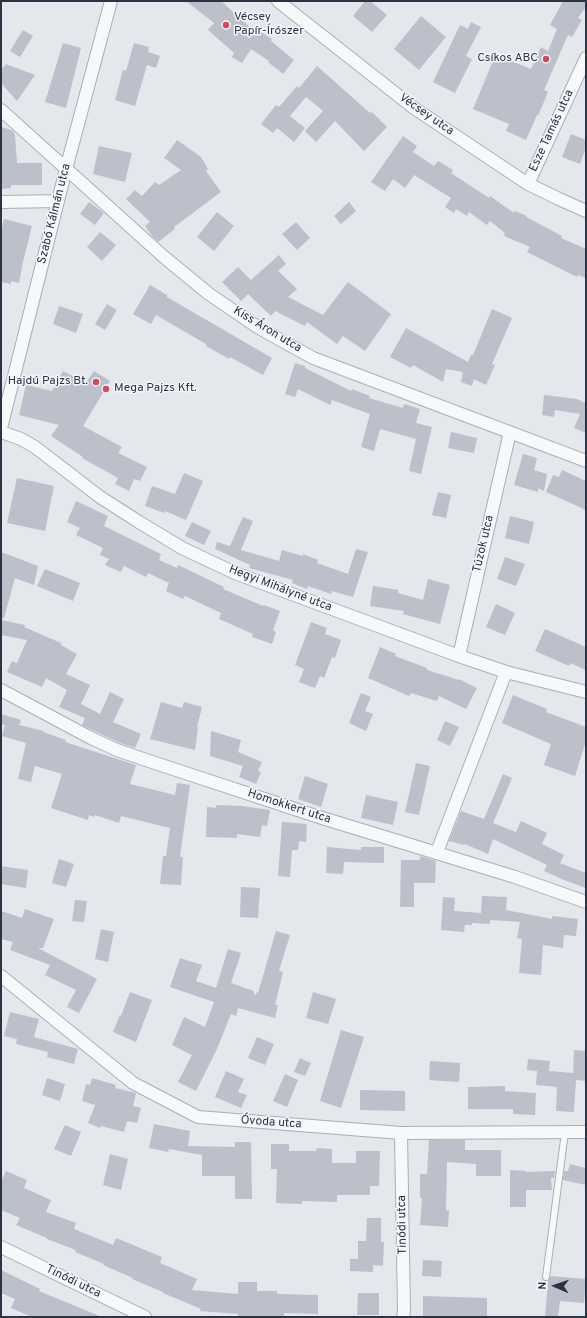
<!DOCTYPE html>
<meta charset="utf-8">
<style>
body{margin:0}
#map{position:relative;width:587px;height:1318px;overflow:hidden;background:#e4e7ec;font-family:Overpass,sans-serif}
canvas{display:block}
.frame{position:absolute;inset:0;border:2px solid #2b3445;pointer-events:none}
.north{position:absolute;left:535px;top:1266px;width:40px;height:40px;-webkit-text-stroke:3px #f4f6f9;paint-order:stroke;rotate:272deg;font-size:11px;font-weight:700;line-height:16px;text-align:center;color:#2b3445}
.north::after{content:'';display:block;margin:auto;width:14px;height:18px;background:#2b3445;clip-path:polygon(50% 0,100% 100%,50% 72%,0 100%)}
</style>
<div id="map">
<canvas width="587" height="1318"></canvas>
<div class="frame"></div>
<div class="north">N</div>
</div>
<script>
const context = document.querySelector('canvas').getContext('2d');
context.lineJoin = 'round';
function paint(path, color) { context.fillStyle = color; context.fill(path, 'evenodd'); }
const shape = rows => new Path2D(rows.map(r => 'M' + r).join(''));
function trace(path, color, width, dash) { context.strokeStyle = color; context.lineWidth = width; context.lineCap = dash ? 'butt' : 'round'; context.setLineDash(dash || []); context.stroke(path); }
function drawText(font, color, halo, rows, align = 'center') {
  context.font = font + ' Overpass,sans-serif'; context.lineWidth = 3; context.setLineDash([]); context.textBaseline = 'middle'; context.strokeStyle = halo; context.fillStyle = color; for (const [text, x, y, turn = 0] of rows) {
    context.save(); context.translate(x, y); context.rotate((+turn || 0) * Math.PI / 180); context.textAlign = isNaN(turn) ? turn : align; if (halo) context.strokeText(text, 0, 0); context.fillText(text, 0, 0); context.restore();
  }
}
const building = shape([
 [186,1,221,1,251,28,252,26,272,39,271,41,294,60,283,74,268,62,269,61,251,49,242,63,232,57,234,53,208,30,214,23],
 [365,1,370,1,387,15,372,32,353,16],
 [563,1,586,1,586,7,578,18,582,20,572,37,568,35,544,90,548,92,538,116,537,115,526,140,506,131,509,124,473,109,495,56,499,56,531,69,541,47,548,51,557,29,550,25],
 [421,16,446,37,419,70,394,49],
 [471,22,481,27,466,56,472,59,455,93,433,82,460,25,468,29],
 [23,30,33,36,20,57,10,51],
 [63,43,81,48,66,108,45,102],
 [134,43,149,47,148,52,160,56,156,68,147,65,135,106,115,100,123,70,126,71],
 [6,64,35,75,17,101,1,83,1,70],
 [317,66,370,113,372,112,387,127,364,151,335,121,316,142,305,131,323,111,306,97,290,116,305,128,294,142,277,128,273,133,261,124,276,105,279,107,297,86,299,88],
 [1,127,8,129,13,131,15,135,17,163,42,163,42,185,11,185,11,188,1,189],
 [571,134,586,140,586,147,580,164,562,157],
 [403,136,417,146,413,152,434,166,438,161,453,170,451,173,489,198,490,196,514,213,515,211,527,216,526,217,562,236,561,238,586,249,586,278,578,275,577,277,527,252,530,247,504,236,505,233,490,221,487,225,469,212,467,216,456,209,454,213,445,207,451,198,414,175,405,188,393,179,385,191,371,182],
 [177,140,201,157,208,169,206,171,221,192,174,227,175,229,158,242,152,236,145,226,150,222,126,199,135,190,142,196,155,182,159,185,181,170,164,158],
 [99,146,132,153,125,182,93,174],
 [89,202,104,213,95,225,80,214],
 [349,202,356,211,341,224,334,216],
 [217,212,234,226,214,251,197,237],
 [4,219,32,226,23,262,19,283,11,281,11,284,1,282,1,232],
 [296,222,310,238,297,250,282,234],
 [100,232,116,245,102,261,87,247],
 [279,255,286,264,278,271,297,289,288,297,323,315,348,282,391,314,365,351,343,336,337,344,307,322,305,326,275,311,271,316,248,294,241,301,222,282,238,267,251,280],
 [150,285,167,295,167,297,272,358,263,375,230,357,229,359,206,346,206,344,156,315,151,324,133,314],
 [107,304,117,310,105,330,95,324],
 [59,306,83,314,76,333,53,324],
 [492,309,512,318,492,364,495,365,486,385,474,379,472,386,461,382,463,372,446,369,443,382,413,365,411,368,390,357,406,328,468,362,471,355,473,355],
 [295,363,305,366,305,368,351,391,352,389,370,396,369,398,403,408,404,404,420,409,416,423,432,427,421,474,409,471,416,439,380,429,374,451,361,447,370,414,332,400,330,405,298,389,295,397,285,394],
 [63,371,86,383,94,371,110,381,83,426,122,447,118,453,147,467,140,481,134,479,129,491,115,484,118,478,82,458,83,457,51,436,59,425,19,415,26,385,52,391],
 [544,395,577,399,585,403,586,400,586,433,574,428,580,414,555,410,554,417,542,415],
 [451,432,477,438,474,453,448,448],
 [523,454,537,458,534,470,547,474,544,491,538,488,538,492,514,485],
 [562,470,586,481,586,510,546,492,553,475,559,477],
 [184,473,203,481,186,520,165,511,164,513,145,506,152,486,175,494],
 [17,478,54,486,45,531,7,523],
 [438,492,451,495,446,518,432,515],
 [76,501,108,516,104,526,161,554,159,560,177,568,178,565,224,587,223,589,263,606,264,605,280,611,273,630,276,632,272,644,252,637,253,634,219,619,221,613,185,596,183,599,166,591,169,583,148,573,146,577,124,566,121,572,105,565,109,559,100,555,103,548,76,535,80,528,67,522],
 [510,516,534,522,529,544,505,538],
 [243,517,253,521,241,550,279,561,282,550,303,556,303,554,318,560,317,563,348,574,356,549,368,552,353,597,332,591,331,594,308,586,307,589,292,583,293,580,249,568,250,565,215,549,217,542,230,546],
 [192,522,211,531,204,545,185,536],
 [1,552,38,566,34,585,15,578,4,618,1,618],
 [505,557,525,564,516,586,497,579],
 [45,569,80,583,73,601,37,586],
 [428,579,450,585,440,624,403,614,404,611,370,606,373,586,398,590,398,593,423,600],
 [496,604,515,613,505,635,486,627],
 [1,620,25,625,24,627,61,643,61,645,77,654,66,674,90,685,81,704,100,714,110,692,124,699,113,722,141,734,135,748,120,743,82,725,85,718,59,707,67,690,46,678,42,687,7,672,12,661,17,663,27,640,1,635],
 [311,622,327,628,325,634,341,640,335,658,332,657,324,678,320,676,315,688,299,682,304,669,295,665],
 [545,629,586,647,586,670,570,663,569,666,535,651],
 [380,647,396,654,395,656,427,668,427,670,459,680,459,679,477,688,466,709,439,696,437,701,411,693,409,696,368,678],
 [361,693,371,697,365,711,373,714,366,731,349,723],
 [513,695,547,709,546,712,586,727,586,741,575,776,544,765,551,744,502,723],
 [161,702,182,708,184,702,202,707,197,727,198,727,195,750,150,739],
 [1,714,21,720,19,725,44,731,43,732,66,740,65,742,136,765,130,784,175,795,177,783,190,785,180,857,183,857,181,885,160,884,163,856,166,856,170,828,121,816,119,823,95,815,94,817,89,815,88,820,51,808,62,774,35,766,31,782,18,779,26,743,2,736,5,725,1,724],
 [445,721,459,727,450,746,437,740],
 [211,731,241,740,238,752,262,762,258,771,261,772,256,784,239,777,243,766,210,756],
 [416,763,430,766,419,815,405,812],
 [503,774,512,778,493,823,516,832,521,821,547,833,542,844,564,855,560,863,586,873,586,888,564,880,544,871,547,865,493,839,488,854,465,844,464,845,449,841,461,811,484,819],
 [305,776,328,784,321,807,298,799],
 [366,795,398,802,393,825,361,818],
 [216,805,242,806,270,810,267,826,262,825,260,837,237,834,237,838,206,837,207,807,216,808],
 [282,822,307,824,306,842,299,841,298,850,292,850,290,877,278,876],
 [327,847,361,850,361,847,384,847,384,863,344,862,343,874,326,873],
 [420,856,436,861,435,883,414,883,414,907,400,907,401,860,420,860],
 [59,859,74,864,66,887,52,883],
 [1,866,28,870,26,888,1,884],
 [241,887,260,888,258,918,240,917],
 [482,896,507,897,506,910,552,919,552,916,578,919,576,936,564,935,563,948,543,945,541,975,519,973,522,939,517,938,520,922,490,920,490,924,472,923,472,925,465,925,464,932,441,930,443,897,455,898,454,911,481,913],
 [75,900,87,901,84,922,72,921],
 [25,909,54,919,43,948,38,948,97,979,79,1013,67,1007,76,990,45,975,50,965,10,950,13,942,1,939,1,911,22,918],
 [101,929,114,932,108,962,95,959],
 [276,931,290,935,279,971,283,972,275,1005,278,1005,275,1018,238,1008,236,1016,231,1014,217,1049,196,1091,178,1082,192,1055,172,1045,184,1017,205,1027,214,1002,170,987,180,958,202,965,196,981,216,988,228,949,241,953,231,983,254,991,254,994,256,995,257,992,258,993],
 [130,992,152,1000,136,1042,113,1032,120,1015,121,1016],
 [313,992,336,999,328,1024,306,1018],
 [10,1012,39,1019,34,1037,78,1049,74,1064,47,1057,48,1052,16,1044,17,1039,4,1036],
 [341,1030,364,1037,341,1108,320,1101],
 [257,1037,274,1044,265,1065,248,1058],
 [574,1050,586,1051,586,1081,576,1080,574,1112,556,1111,557,1087,536,1085,537,1071,527,1070,528,1059,550,1061,549,1071,573,1073],
 [300,1058,311,1063,305,1076,294,1072],
 [430,1061,460,1063,459,1082,429,1080],
 [226,1071,244,1079,238,1092,247,1095,241,1108,215,1097],
 [285,1074,298,1080,287,1107,273,1101],
 [47,1078,65,1084,60,1101,42,1095],
 [92,1078,116,1085,115,1088,136,1093,133,1106,141,1108,137,1123,127,1121,124,1132,101,1126,100,1128,88,1123,95,1105,82,1101,86,1084,90,1085],
 [505,1086,505,1091,536,1093,535,1115,513,1114,513,1109,468,1109,468,1087],
 [360,1090,405,1091,405,1111,360,1110],
 [154,1124,190,1131,188,1146,235,1147,235,1142,251,1142,252,1199,235,1199,235,1176,202,1176,202,1155,169,1149,168,1152,149,1148],
 [65,1125,81,1132,71,1156,54,1149],
 [429,1140,465,1140,465,1150,501,1150,501,1176,476,1176,476,1164,447,1162,446,1210,449,1211,448,1227,420,1225,422,1198,420,1198,420,1174,427,1174],
 [271,1144,289,1144,289,1151,316,1151,317,1148,332,1149,332,1163,356,1163,356,1151,380,1151,379,1186,370,1186,370,1195,337,1195,337,1202,302,1201,302,1204,276,1203,277,1169,271,1169],
 [110,1154,128,1159,121,1190,103,1185],
 [570,1164,586,1168,586,1185,563,1180,564,1171,568,1171],
 [510,1170,526,1171,526,1172,555,1171,554,1178,551,1178,552,1190,526,1190,526,1207,510,1207],
 [6,1171,27,1180,24,1188,51,1200,46,1212,76,1223,74,1229,113,1245,116,1238,162,1257,160,1263,197,1279,192,1290,238,1294,238,1282,257,1282,257,1291,277,1291,277,1294,318,1295,318,1314,284,1313,284,1317,264,1317,264,1316,238,1316,238,1314,200,1311,201,1309,163,1293,163,1292,132,1279,133,1278,103,1265,104,1264,75,1252,76,1250,47,1239,47,1238,16,1225,20,1218,1,1210,1,1182],
 [367,1218,381,1218,381,1242,384,1242,383,1266,373,1265,373,1272,350,1271,350,1259,358,1259,358,1241,366,1241],
 [423,1260,442,1261,441,1277,422,1276],
 [1,1270,40,1289,39,1291,102,1317,32,1317,11,1308,15,1299,1,1293],
 [551,1276,586,1279,584,1303,560,1301,558,1317,545,1317,548,1281],
 [358,1293,379,1293,379,1315,357,1315],
 [423,1296,487,1298,487,1317,423,1317]
]);
const service = shape([
 [546,1277,565,1132]
]);
const minor = shape([
 [278,1,414,108,528,184,559,199,586,211],
 [1,110,164,257,209,294,259,328,313,358,586,461],
 [528,184,586,58],
 [1,202,58,201],
 [1,428,66,169,111,1],
 [1,432,21,439,35,447,100,497,139,522,182,548,235,573,459,656,506,672,586,692],
 [459,656,510,432],
 [1,690,91,738,117,750,146,760,319,817,515,877,586,902],
 [437,852,506,672],
 [1,976,133,1083,198,1117,401,1133,586,1132],
 [401,1133,404,1311,403,1317],
 [1,1247,145,1317]
]);
const markers = [
 [226,25,4,"#d1495b"],
 [546,59,4,"#d1495b"],
 [96,382,4,"#d1495b"],
 [106,389,4,"#d1495b"]
];
const poiNames = [
 ["Vécsey",234,18],
 ["Papír-Írószer",234,32],
 ["Csíkos ABC",538,59,"right"],
 ["Hajdú Pajzs Bt.",88,382,"right"],
 ["Mega Pajzs Kft.",114,389]
];
const streetNames = [
 ["Vécsey utca",426,115,35],
 ["Esze Tamás utca",552,131,-65],
 ["Szabó Kálmán utca",55,214,-76],
 ["Kiss Áron utca",267,330,31],
 ["Túzok utca",484,544,-77],
 ["Hegyi Mihályné utca",280,589,21],
 ["Homokkert utca",289,807,18],
 ["Óvoda utca",271,1123,4],
 ["Tinódi utca",403,1225,-91],
 ["Tinódi utca",73,1282,26]
];
paint(building, '#bbc0ca');
trace(service, '#a9aeb7', 8);
trace(minor, '#a9aeb7', 14);
trace(service, '#f7f8fa', 6);
trace(minor, '#f7f8fa', 12);
for (const [x, y, r, color] of markers) { const dot = new Path2D(); dot.arc(x, y, r, 0, 2 * Math.PI); context.fillStyle = color; context.fill(dot); trace(dot, '#f4f6f9', 1.5); }
drawText('12px', '#2b3445', '#f4f6f9', poiNames, 'left');
drawText('12px', '#2b3445', '#f4f6f9', streetNames);
</script>
